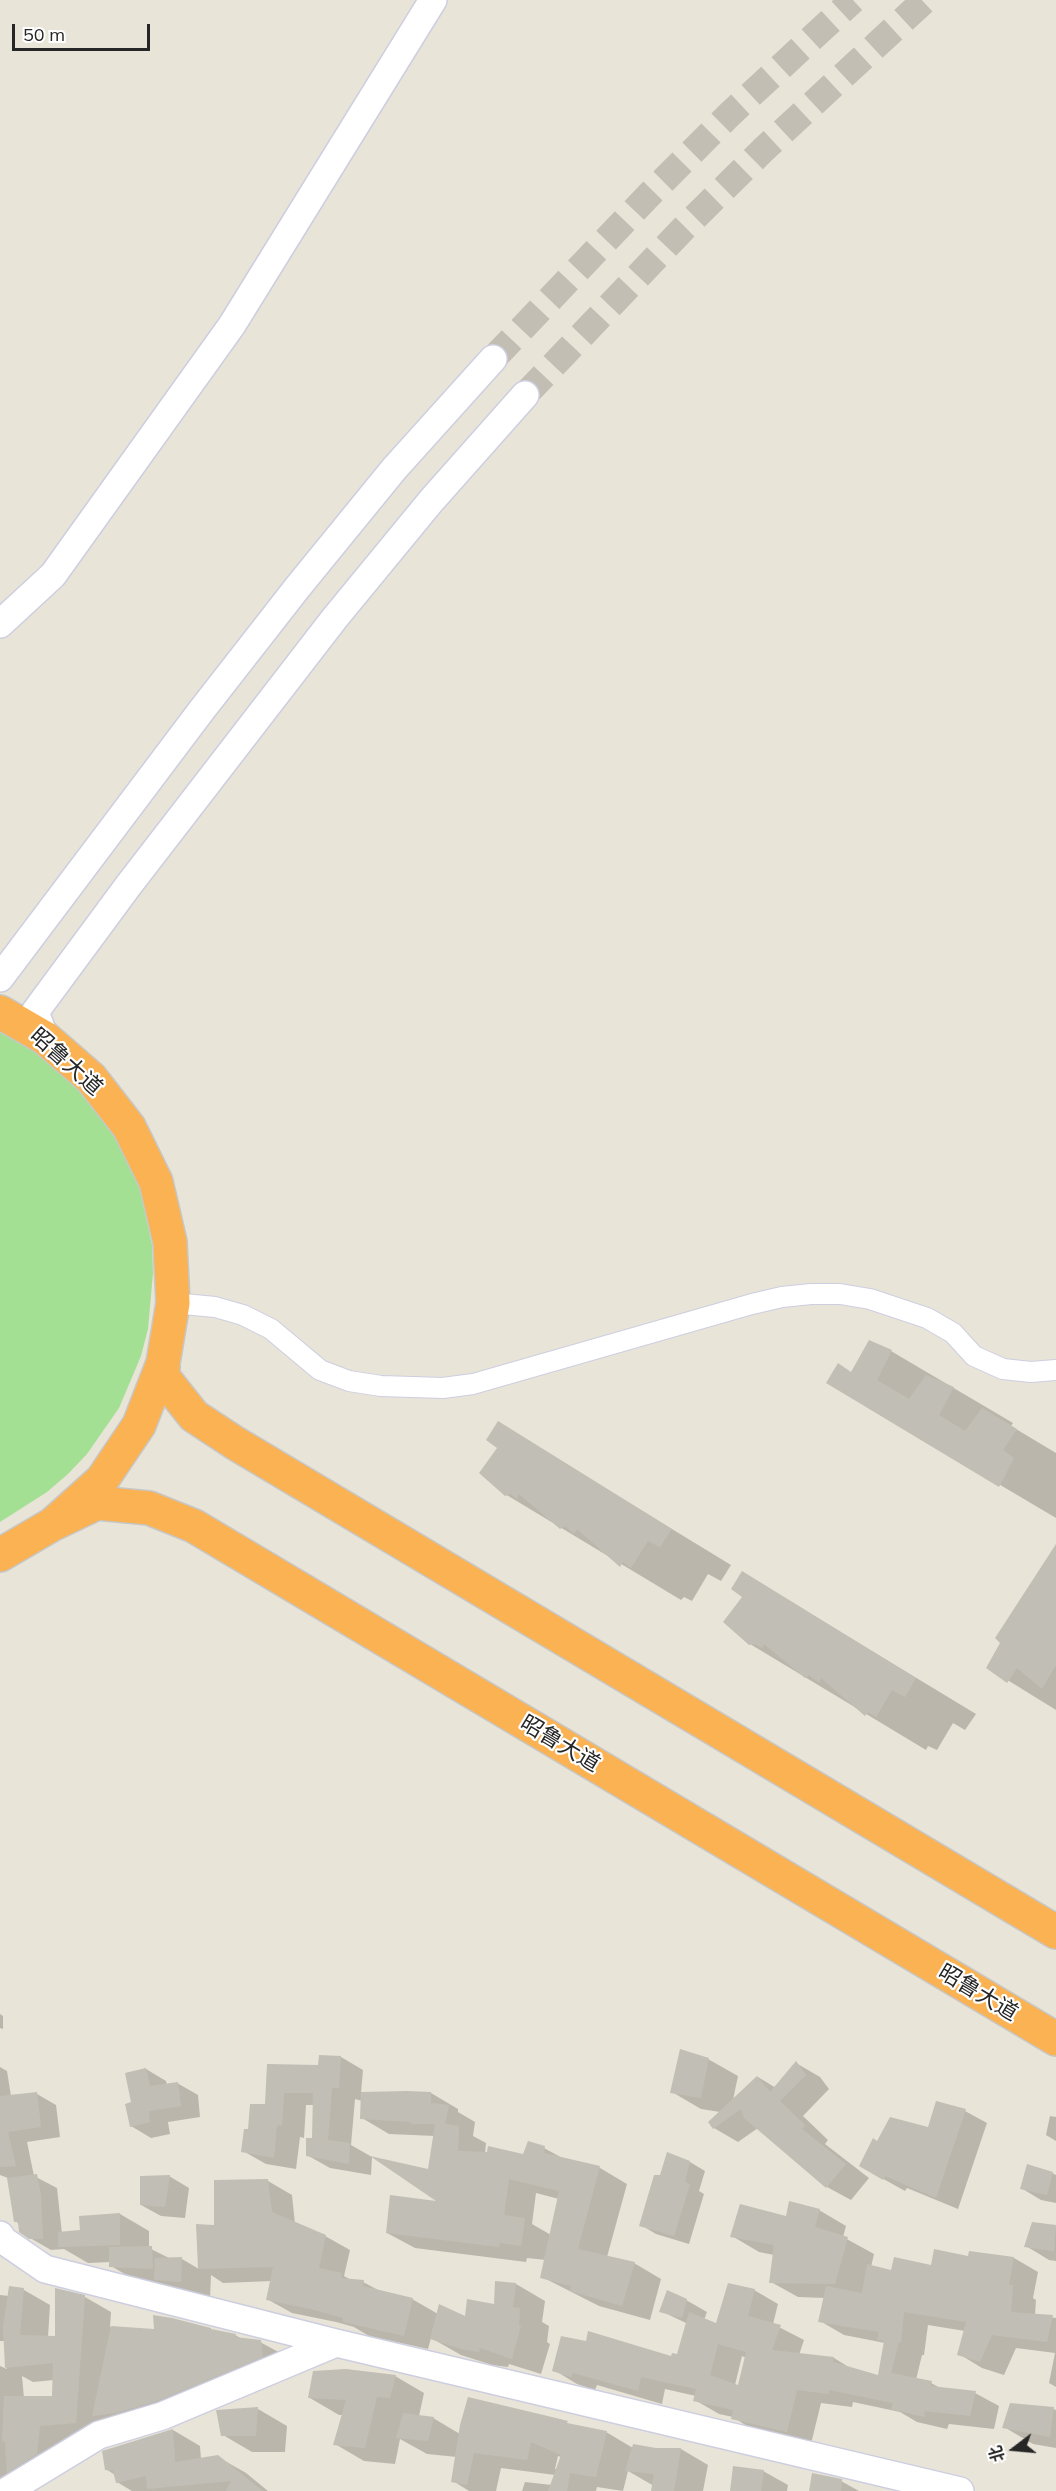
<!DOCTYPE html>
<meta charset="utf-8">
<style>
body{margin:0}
#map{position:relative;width:1056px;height:2491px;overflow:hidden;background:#e9e4d8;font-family:Mulish,"Noto Sans SC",sans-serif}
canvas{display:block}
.north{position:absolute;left:984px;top:2419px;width:60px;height:60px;-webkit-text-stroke:4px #fff;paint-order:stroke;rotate:254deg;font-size:16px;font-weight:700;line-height:24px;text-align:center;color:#262626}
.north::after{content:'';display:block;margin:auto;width:21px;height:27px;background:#262626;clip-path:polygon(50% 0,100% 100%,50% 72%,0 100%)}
.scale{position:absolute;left:12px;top:24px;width:138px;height:27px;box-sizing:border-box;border:3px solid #262626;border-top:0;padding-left:8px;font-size:18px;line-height:21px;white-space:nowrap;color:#262626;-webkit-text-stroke:4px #fff;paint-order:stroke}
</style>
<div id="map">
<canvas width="1056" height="2491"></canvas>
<div class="north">北</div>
<div class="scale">50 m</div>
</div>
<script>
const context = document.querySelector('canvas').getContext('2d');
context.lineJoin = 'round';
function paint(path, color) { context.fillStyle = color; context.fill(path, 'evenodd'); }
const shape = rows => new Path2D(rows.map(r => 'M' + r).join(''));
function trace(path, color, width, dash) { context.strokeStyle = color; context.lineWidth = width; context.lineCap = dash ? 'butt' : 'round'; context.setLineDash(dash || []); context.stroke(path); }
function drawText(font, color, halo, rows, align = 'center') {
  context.font = font + ' Mulish,"Noto Sans SC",sans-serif'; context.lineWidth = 4.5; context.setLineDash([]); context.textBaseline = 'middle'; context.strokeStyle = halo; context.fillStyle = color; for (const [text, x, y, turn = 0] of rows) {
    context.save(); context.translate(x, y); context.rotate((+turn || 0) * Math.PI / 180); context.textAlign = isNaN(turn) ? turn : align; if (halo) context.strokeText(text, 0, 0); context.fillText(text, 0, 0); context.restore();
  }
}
const green = shape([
 [0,1025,46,1054,103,1114,131,1164,140,1190,152,1245,153,1273,148,1329,141,1356,119,1408,87,1454,68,1474,47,1492,0,1522]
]);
const shadow = shape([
 [891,1351,1013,1423,1011,1426,1056,1453,1056,1518,828,1383,852,1373],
 [498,1423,731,1565,721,1581,708,1574,692,1601,684,1597,681,1600,505,1494],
 [1056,1546,1056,1710,988,1668],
 [743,1573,976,1714,965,1730,953,1723,937,1750,928,1746,926,1750,750,1644],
 [0,2014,3,2016,3,2029,0,2028],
 [341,2057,363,2070,361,2093,431,2093,458,2109,458,2112,475,2122,473,2136,486,2143,485,2154,524,2156,544,2148,566,2160,600,2168,627,2184,607,2257,634,2263,661,2279,650,2320,599,2306,542,2277,546,2260,527,2258,526,2262,415,2248,387,2233,442,2204,429,2170,435,2136,389,2134,362,2118,362,2101,355,2099,351,2145,372,2157,371,2175,330,2168,307,2155,313,2140,314,2105,306,2105,304,2138,300,2137,296,2169,266,2164,243,2151,250,2131,266,2105,320,2066],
 [536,2193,559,2199,551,2235,532,2224],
 [708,2059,738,2076,733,2100,758,2077,776,2088,796,2063,820,2077,829,2089,803,2116,828,2140,825,2144,869,2178,851,2200,827,2187,758,2128,738,2142,714,2128,720,2112,701,2109,672,2092],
 [0,2067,7,2071,11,2096,37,2094,56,2105,60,2137,27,2142,34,2176,57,2188,62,2234,82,2232,120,2214,149,2231,149,2248,171,2259,182,2259,199,2269,198,2226,215,2227,268,2181,292,2195,295,2224,325,2236,350,2250,344,2276,353,2281,363,2282,382,2292,412,2299,438,2314,466,2318,495,2306,516,2284,545,2301,542,2322,549,2326,547,2342,550,2344,541,2374,509,2364,508,2367,492,2365,461,2355,431,2338,428,2349,369,2336,354,2327,336,2322,292,2313,267,2299,272,2281,223,2283,211,2275,210,2298,185,2297,163,2284,140,2283,111,2266,111,2262,88,2263,64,2249,51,2250,30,2238,16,2221,8,2178,0,2175],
 [146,2069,166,2081,167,2085,177,2083,198,2095,200,2117,168,2122,170,2134,151,2138,131,2126,133,2104],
 [965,2111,987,2123,958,2209,907,2188,905,2191,860,2166],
 [1050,2116,1056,2117,1056,2141,1046,2135],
 [690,2162,705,2171,699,2191,704,2194,689,2244,656,2234,641,2225,661,2177],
 [1052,2173,1056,2175,1056,2203,1041,2200,1021,2188],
 [169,2176,189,2188,185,2218,161,2216,141,2205],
 [819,2210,846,2226,843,2237,874,2254,871,2267,892,2272,932,2267,969,2258,970,2253,1014,2258,1038,2272,1033,2298,1036,2300,1035,2315,1056,2318,1056,2387,1049,2383,1055,2353,1016,2348,1004,2375,982,2368,959,2354,965,2331,928,2325,924,2355,922,2355,916,2380,931,2383,942,2389,975,2393,999,2406,994,2429,949,2424,947,2429,917,2422,900,2412,853,2402,852,2407,821,2403,811,2444,756,2432,733,2417,719,2414,695,2400,696,2396,665,2389,662,2404,597,2385,595,2390,577,2384,554,2370,678,2356,688,2324,661,2311,686,2300,707,2312,704,2320,717,2325,754,2290,778,2304,773,2324,804,2340,799,2355,834,2358,852,2369,880,2377,885,2343,844,2335,820,2321,825,2298,798,2297,771,2282,774,2255,759,2252,732,2236,787,2217],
 [742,2356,746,2358,739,2386,735,2385],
 [1033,2224,1056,2227,1056,2261,1049,2260,1026,2246],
 [24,2290,50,2305,48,2337,56,2338,85,2297,111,2312,110,2327,235,2335,242,2339,260,2342,284,2355,140,2426,0,2491,0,2366,7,2369,6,2341,0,2341,0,2295,9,2296],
 [22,2376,33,2382,54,2380,53,2397,24,2398],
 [395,2376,424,2393,419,2416,433,2418,460,2434,556,2419,573,2426,606,2432,633,2448,681,2449,708,2465,703,2491,653,2491,654,2486,628,2471,623,2491,597,2487,596,2491,522,2491,525,2482,552,2485,555,2475,501,2468,496,2491,469,2491,453,2481,457,2457,427,2454,400,2439,395,2464,364,2461,335,2444,344,2415,339,2415,310,2398],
 [558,2456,561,2457,557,2469,555,2469],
 [258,2409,287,2426,285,2452,252,2452,223,2435],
 [1053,2409,1056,2410,1056,2448,1033,2444,1004,2427],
 [173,2430,200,2446,201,2459,218,2457,246,2473,268,2491,132,2491,117,2482,115,2475,106,2469],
 [763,2471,788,2485,787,2491,731,2491],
 [841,2481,859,2491,811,2491]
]);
const building = shape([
 [869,1340,892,1350,877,1380,909,1399,926,1375,954,1387,939,1415,965,1431,982,1408,1017,1429,1003,1450,1014,1458,999,1487,826,1383,838,1363,851,1372],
 [498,1421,672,1529,660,1547,648,1541,631,1568,623,1562,620,1567,577,1529,574,1534,565,1526,560,1529,519,1494,517,1499,511,1494,505,1496,479,1473,497,1448,486,1440],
 [1056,1544,1056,1665,1042,1689,1017,1668,1007,1683,986,1668,1000,1643,995,1638],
 [742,1571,916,1678,905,1697,892,1690,876,1717,868,1712,865,1716,821,1678,819,1683,809,1675,805,1678,764,1644,762,1648,755,1644,749,1645,723,1622,742,1597,731,1589],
 [680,2049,709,2058,701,2098,670,2093],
 [319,2055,341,2056,339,2088,332,2088,328,2140,350,2143,349,2164,306,2156,306,2138,312,2138,313,2093,284,2093,282,2126,277,2125,274,2158,241,2152,244,2129,248,2129,250,2104,265,2104,267,2064,318,2065],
 [796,2061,806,2075,780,2101,805,2125,802,2129,846,2164,826,2188,744,2118,741,2109,713,2129,708,2122,757,2076,770,2092],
 [146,2068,150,2086,178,2082,181,2106,149,2111,150,2122,130,2127,125,2104,131,2102,125,2073],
 [407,2091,431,2092,431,2103,449,2105,445,2124,459,2126,458,2151,487,2152,488,2146,523,2154,528,2141,545,2146,544,2153,600,2166,578,2249,635,2262,622,2306,570,2291,571,2286,540,2278,559,2191,509,2179,504,2215,525,2218,521,2246,500,2243,499,2247,386,2233,390,2195,436,2201,370,2156,428,2169,435,2124,411,2124,411,2122,360,2119,361,2092],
 [37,2092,41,2127,8,2132,16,2166,0,2167,0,2096],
 [936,2101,966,2109,936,2198,885,2176,883,2180,859,2166,873,2138,877,2141,890,2117,928,2127],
 [667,2152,690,2161,685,2182,690,2184,674,2236,639,2226,654,2175,660,2175],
 [1027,2164,1053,2172,1047,2195,1020,2189],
 [37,2174,41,2195,43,2239,29,2239,19,2232,18,2222,14,2222,7,2178],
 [170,2175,165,2207,140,2205,140,2176],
 [268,2179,272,2212,326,2235,319,2268,342,2273,341,2278,364,2280,363,2286,413,2298,404,2336,343,2322,343,2318,311,2309,266,2300,273,2267,198,2269,196,2224,214,2225,214,2180],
 [789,2201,820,2209,815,2227,848,2237,835,2284,769,2283,774,2245,730,2237,740,2204,786,2216],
 [120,2213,120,2245,58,2247,58,2232,80,2230,79,2216],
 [1032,2222,1056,2225,1054,2251,1024,2247],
 [152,2246,153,2269,109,2267,109,2247],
 [934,2249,968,2256,969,2251,1014,2257,1009,2285,1013,2285,1011,2312,1053,2315,1047,2342,992,2335,980,2362,957,2355,966,2322,904,2312,901,2343,899,2342,891,2373,932,2381,931,2386,976,2391,970,2416,925,2411,924,2417,891,2409,893,2403,829,2390,829,2394,797,2390,787,2432,731,2419,733,2410,693,2401,696,2389,641,2377,638,2391,573,2373,571,2377,552,2371,561,2336,586,2341,588,2331,671,2356,672,2353,677,2354,689,2312,716,2323,728,2283,755,2289,748,2316,781,2325,772,2350,834,2357,833,2362,878,2375,884,2341,877,2340,879,2332,818,2322,826,2286,862,2293,867,2264,891,2270,894,2257,931,2265],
 [718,2344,746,2352,738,2385,710,2375],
 [182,2257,181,2282,154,2280,155,2258],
 [495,2281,516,2283,513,2307,520,2308,519,2325,521,2325,512,2359,480,2348,479,2352,461,2349,430,2339,439,2304,465,2316,467,2299,494,2304],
 [9,2286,24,2288,20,2335,55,2336,55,2288,85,2295,76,2423,40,2426,37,2454,7,2473,5,2442,2,2442,4,2396,52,2396,53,2363,5,2368,3,2327],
 [667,2290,687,2299,682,2318,659,2312],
 [153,2315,172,2318,211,2328,211,2329,236,2334,235,2337,261,2340,263,2357,157,2401,116,2413,92,2416,111,2326,154,2329],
 [346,2369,396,2375,390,2398,377,2397,365,2448,333,2445,346,2400,308,2398,313,2371],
 [468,2397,556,2418,568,2421,567,2423,607,2431,596,2477,570,2473,567,2491,548,2491,561,2455,531,2442,527,2460,474,2453,467,2485,451,2482,460,2425],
 [1010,2403,1054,2407,1050,2437,1002,2428],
 [258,2407,256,2436,221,2436,216,2410],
 [403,2413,434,2417,428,2441,396,2438],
 [173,2429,175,2462,218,2455,263,2491,226,2491,231,2481,147,2489,146,2476,116,2483,113,2471,105,2470,102,2451],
 [633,2444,656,2448,681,2448,674,2491,651,2491,654,2474,625,2471],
 [733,2466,764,2470,761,2491,730,2491],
 [812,2473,842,2479,841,2491,809,2491]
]);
const secondaryTunnel = shape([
 [493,359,649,195,729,115,853,0],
 [525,395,683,229,763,150,925,0]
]);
const street = shape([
 [173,1303,215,1307,243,1315,271,1329,320,1370,349,1381,381,1386,443,1388,473,1384,752,1304,782,1297,811,1294,840,1294,870,1299,927,1318,953,1333,974,1356,1003,1369,1031,1372,1056,1370]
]);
const secondary = shape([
 [0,624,53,575,232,325,433,0],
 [0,978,201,711,297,588,394,469,493,359],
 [45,1038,35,1012,128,886,334,619,431,501,525,395],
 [0,2235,3,2240,45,2269,336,2343,960,2491],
 [7,2491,99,2435,162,2416,336,2343]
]);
const highway = shape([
 [0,1012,45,1038,91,1078,129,1127,156,1182,170,1242,173,1303,163,1363,139,1425,102,1480,53,1524,0,1555],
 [163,1363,163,1377,194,1416,235,1443,1056,1932],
 [53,1524,97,1503,149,1508,194,1526,1056,2039]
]);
const streetNames = [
 ["昭鲁大道",66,1062,42],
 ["昭鲁大道",560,1744,31],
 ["昭鲁大道",978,1993,31]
];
paint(green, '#a3e094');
paint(shadow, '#0003');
paint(building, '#c1beb5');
trace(secondaryTunnel, '#c2beb4', 27, [27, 14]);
trace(street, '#cdcee0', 22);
trace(secondary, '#cdcee0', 30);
trace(highway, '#c7c7c7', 36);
trace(street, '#fff', 20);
trace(secondary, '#fff', 27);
trace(highway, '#fab252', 33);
drawText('22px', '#262626', '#fff', streetNames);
</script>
